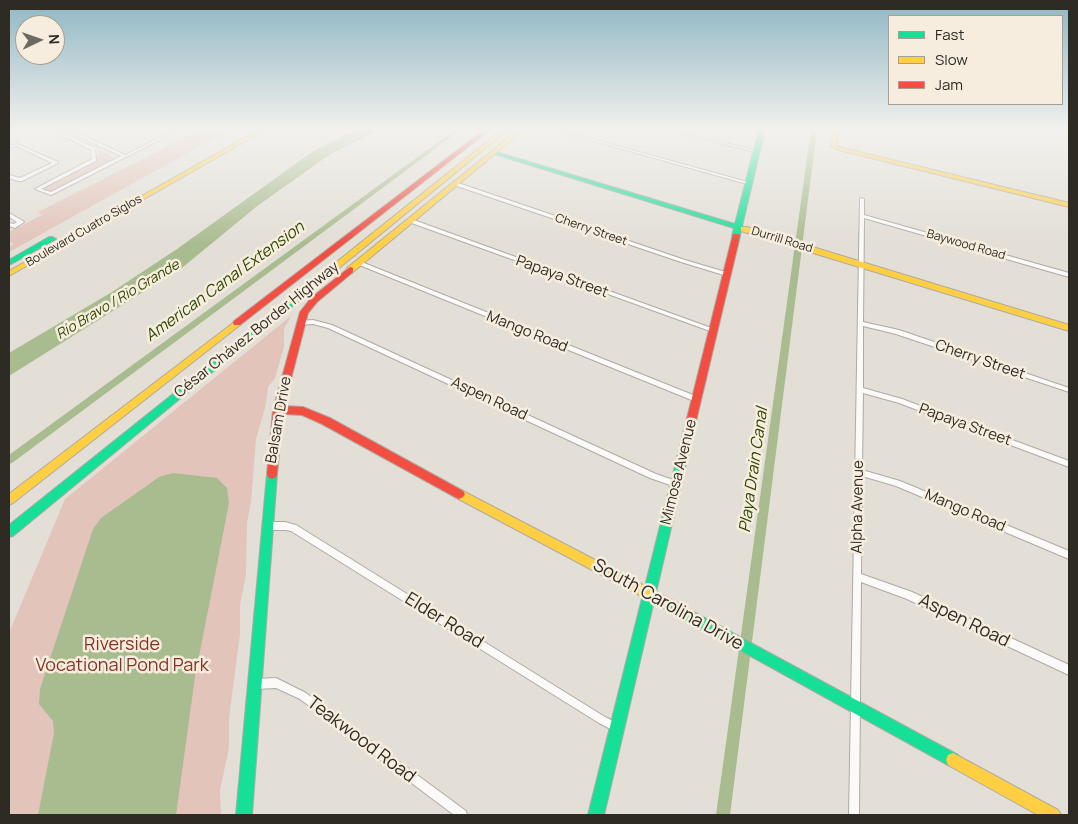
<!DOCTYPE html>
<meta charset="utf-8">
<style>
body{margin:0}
#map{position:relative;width:1078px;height:824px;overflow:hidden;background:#e3dfd7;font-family:Manrope,sans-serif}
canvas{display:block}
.frame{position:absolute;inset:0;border:10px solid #2e2b25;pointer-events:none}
.legend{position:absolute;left:888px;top:15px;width:175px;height:90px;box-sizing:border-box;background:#f6edde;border:1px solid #a69f94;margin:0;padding:6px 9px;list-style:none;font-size:15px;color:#2e2b25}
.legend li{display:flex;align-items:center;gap:10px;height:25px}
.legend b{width:25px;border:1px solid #a69f94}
.north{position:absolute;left:15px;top:15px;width:50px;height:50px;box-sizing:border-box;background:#f6edde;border:1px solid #a69f94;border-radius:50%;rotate:87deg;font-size:14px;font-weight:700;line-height:20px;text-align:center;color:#2e2b25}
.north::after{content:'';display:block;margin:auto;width:18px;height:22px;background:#6d6a63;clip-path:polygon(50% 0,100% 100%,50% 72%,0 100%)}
</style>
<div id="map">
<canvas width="1078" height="824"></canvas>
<div class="frame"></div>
<ul class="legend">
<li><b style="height:6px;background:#16e098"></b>Fast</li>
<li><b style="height:6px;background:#ffcf43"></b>Slow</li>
<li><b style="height:6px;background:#f24e42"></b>Jam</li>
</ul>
<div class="north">N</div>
</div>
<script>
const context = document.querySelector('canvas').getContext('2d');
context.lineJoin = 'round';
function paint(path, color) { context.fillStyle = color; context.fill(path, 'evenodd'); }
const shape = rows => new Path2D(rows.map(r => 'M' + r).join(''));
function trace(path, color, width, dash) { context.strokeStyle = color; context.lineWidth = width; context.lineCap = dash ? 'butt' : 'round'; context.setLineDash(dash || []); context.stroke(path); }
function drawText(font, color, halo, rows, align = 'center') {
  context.font = font + ' Manrope,sans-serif'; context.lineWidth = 5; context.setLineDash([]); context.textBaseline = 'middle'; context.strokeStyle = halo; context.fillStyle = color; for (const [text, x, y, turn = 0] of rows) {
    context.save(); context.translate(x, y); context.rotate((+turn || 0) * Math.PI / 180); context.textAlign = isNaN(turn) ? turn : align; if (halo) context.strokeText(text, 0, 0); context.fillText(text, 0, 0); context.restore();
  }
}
const green = shape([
 [189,129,231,129,9,252,9,247,14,244,9,241,9,232,42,215,38,212,196,132],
 [101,150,115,158,113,160,52,191,42,189,96,163,99,152],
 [291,316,284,329,284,347,275,378,268,387,266,404,256,439,251,502,247,523,246,575,240,605,240,634,229,719,229,748,220,790,221,815,9,815,9,633,65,499]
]);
const water = shape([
 [356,129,381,129,329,155,256,207,183,267,9,376,9,353,112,292,177,249,312,152],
 [173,473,217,478,227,488,229,503,195,677,176,815,38,815,54,733,53,721,39,704,40,689,93,529,101,518,159,477]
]);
const canal = shape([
 [456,129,462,129,12,463,9,464,9,455,456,129],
 [811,129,817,129,730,815,716,815,811,129]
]);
const street = shape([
 [50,129,54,129,93,147,96,146,98,147,95,149,96,161,41,189,51,192,121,156,66,130,65,129,69,129,125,155,177,129,181,129,51,195,35,189,92,159,91,150,50,129],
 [128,129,133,129,137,131,149,129,156,129,137,133,128,129],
 [551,129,556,129,751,183,747,184,551,129],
 [663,129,668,129,758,151,756,152,663,129],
 [776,129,781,129,792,132,790,133,776,129],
 [17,144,58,162,58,163,22,181,18,181,9,178,9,175,20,178,52,163,17,146,9,148,9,146,17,144],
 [454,183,458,183,685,260,729,273,730,274,727,276,681,262,454,185,454,183],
 [860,198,864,199,864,215,1069,273,1069,277,864,218,863,322,899,330,1069,388,1069,392,896,334,863,326,863,388,902,399,1069,461,1069,467,899,403,863,393,862,470,900,481,1069,551,1069,559,896,486,862,476,861,574,912,592,1069,665,1069,675,907,599,861,582,859,815,849,815,860,198],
 [9,213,23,221,24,222,15,228,9,226,9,223,14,224,17,222,9,217,9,213],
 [411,219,714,329,715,330,712,332,710,331,409,222,409,220,411,219],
 [359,261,698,397,699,399,698,401,694,401,357,264,356,263,359,261],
 [313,320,332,325,656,474,679,482,680,484,679,486,676,487,650,478,328,328,313,324,300,325,297,323,300,321,313,320],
 [267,522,285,522,296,525,605,717,621,725,623,728,621,731,618,733,599,723,291,531,285,530,267,530,264,529,263,526,264,523,267,522],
 [276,678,306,693,466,811,467,815,454,815,300,699,276,688,255,689,252,687,250,684,252,681,255,679,276,678]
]);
const fast = shape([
 [759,129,765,129,742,226,748,229,744,231,741,231,740,236,736,238,732,236,734,228,491,153,496,152,735,224,759,129],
 [49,237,52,237,56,239,9,265,9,260,49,237],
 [292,299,295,300,295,304,13,536,9,537,9,525,292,299],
 [687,434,691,435,692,438,604,815,588,815,682,438,683,435,687,434],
 [272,469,276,471,277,474,252,815,236,815,267,474,268,471,272,469],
 [664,596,958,755,960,760,958,765,953,767,948,765,660,606,658,602,660,598,664,596]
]);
const slow = shape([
 [12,129,19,129,9,134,9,130,12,129],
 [260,129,267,129,9,276,9,271,260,129],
 [503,129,509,129,295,304,289,304,289,300,503,129],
 [519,129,525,129,353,272,347,272,347,268,519,129],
 [832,129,838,129,837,145,839,147,1069,203,1069,207,835,149,831,146,832,129],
 [741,227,747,227,1069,325,1069,331,741,231,741,227],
 [237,320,240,321,241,323,240,325,13,503,9,505,9,494,237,320],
 [459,489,668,598,670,602,668,606,664,608,660,606,455,497,453,494,455,491,459,489],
 [953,753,1058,810,1061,815,1038,815,948,765,946,760,948,755,953,753]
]);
const jam = shape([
 [485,129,491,129,240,325,234,325,233,323,234,321,485,129],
 [733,234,739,234,740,236,692,438,691,441,687,442,683,441,682,438,733,234],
 [350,267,353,268,353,272,317,302,308,313,284,406,303,407,330,418,463,491,465,494,463,497,459,499,455,497,322,424,302,415,283,414,277,474,276,477,272,479,268,477,267,474,273,410,300,312,311,298,350,267]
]);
const farStreetnames = [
 ["Cherry Street",591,230,19],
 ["Boulevard Cuatro Siglos",84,231,-30],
 ["Durrill Road",782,240,17],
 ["Baywood Road",966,245,16]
];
const farWaternames = [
 ["Río Bravo / Rio Grande",118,300,-31]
];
const streetNames = [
 ["Papaya Street",562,277,20],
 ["César Chávez Border Highway",257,330,-39],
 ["Mango Road",527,332,22],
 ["Cherry Street",980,360,19],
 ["Aspen Road",489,399,25],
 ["Balsam Drive",279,420,-80],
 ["Papaya Street",965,425,20],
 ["Mimosa Avenue",679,472,-76],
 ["Alpha Avenue",858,507,-89],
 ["Mango Road",965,511,23]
];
const waterNames = [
 ["American Canal Extension",225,282,-36],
 ["Playa Drain Canal",754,470,-82]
];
const nearStreetnames = [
 ["South Carolina Drive",668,605,29],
 ["Elder Road",444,621,32],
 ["Aspen Road",964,621,26],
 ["Teakwood Road",361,740,37]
];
const nearParknames = [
 ["Riverside",122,645],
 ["Vocational Pond Park",122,666]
];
paint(green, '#e2c4ba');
paint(water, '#a9bc8f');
paint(canal, '#a9bc8f');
trace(street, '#adaaa4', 2);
trace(fast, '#adaaa4', 2);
trace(slow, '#adaaa4', 2);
trace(jam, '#adaaa4', 2);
paint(street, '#fbfaf9');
paint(fast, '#16e098');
paint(slow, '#ffcf43');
paint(jam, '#f24e42');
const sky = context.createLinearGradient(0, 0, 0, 244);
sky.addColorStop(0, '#8fb7c4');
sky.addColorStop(0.53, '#f2f1ed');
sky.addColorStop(1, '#f2f1ed00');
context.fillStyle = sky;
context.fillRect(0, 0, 1078, 244);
drawText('12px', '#2e2b25', '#f6edde', farStreetnames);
drawText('italic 14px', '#2e4802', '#f6edde', farWaternames);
drawText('15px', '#2e2b25', '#f6edde', streetNames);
drawText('italic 16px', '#2e4802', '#f6edde', waterNames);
drawText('18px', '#2e2b25', '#f6edde', nearStreetnames);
drawText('18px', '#863124', '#f6edde', nearParknames);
</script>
